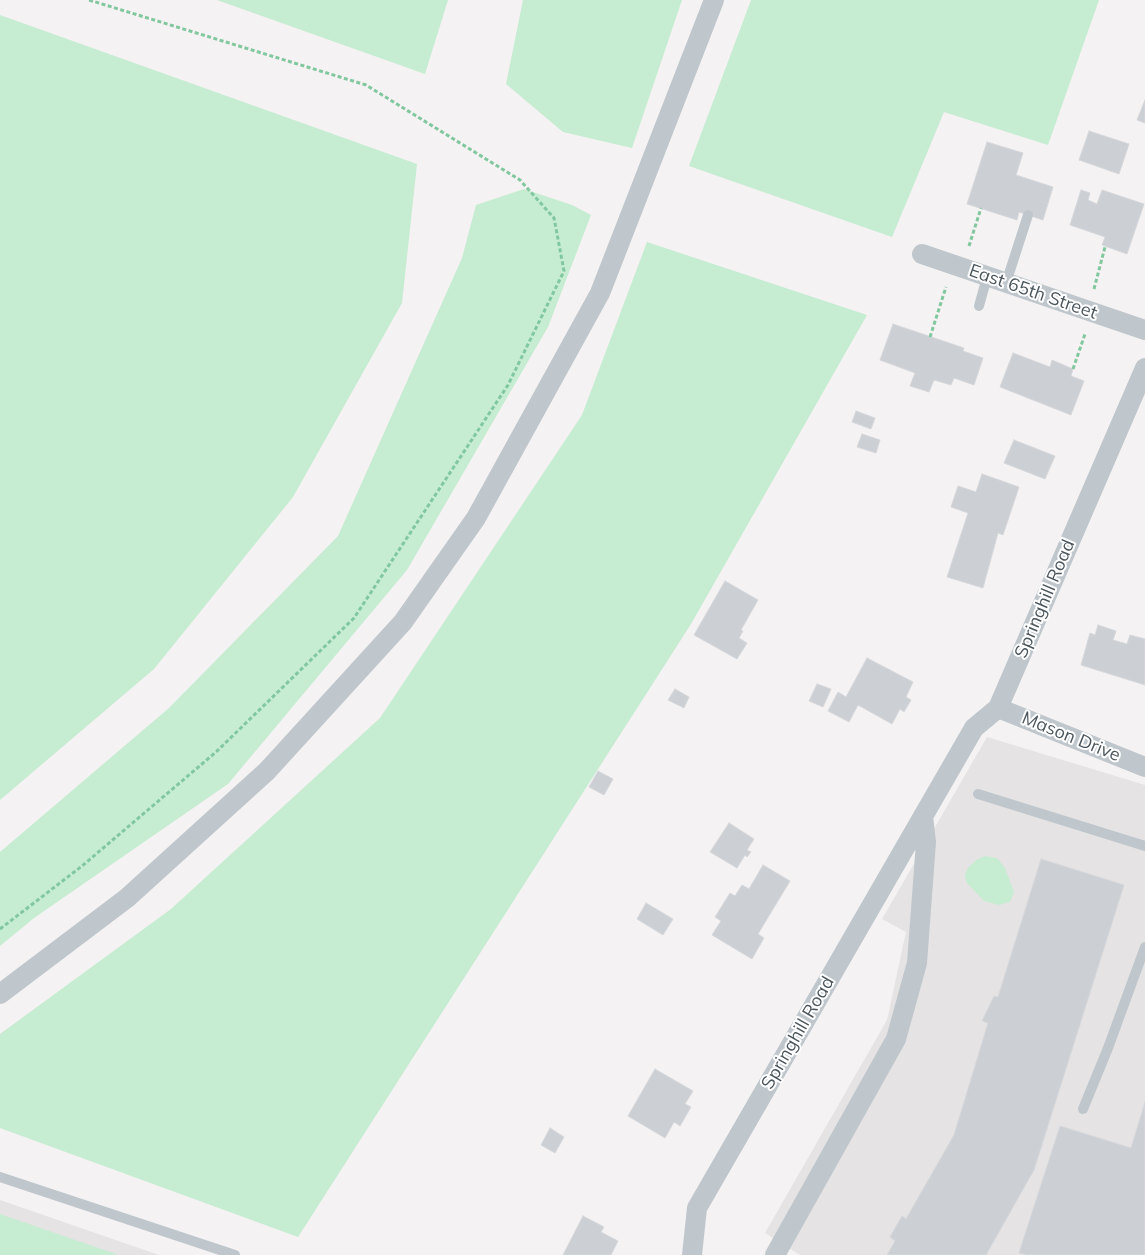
<!DOCTYPE html>
<style>
body{margin:0}
canvas{display:block;background:#f4f2f2}
</style>
<canvas width="1145" height="1255"></canvas>
<script>
const context = document.querySelector('canvas').getContext('2d');
context.lineJoin = 'round';
function paint(path, color) { context.fillStyle = color; context.fill(path, 'evenodd'); }
const shape = rows => new Path2D(rows.map(r => 'M' + r).join(''));
function trace(path, color, width, dash) { context.strokeStyle = color; context.lineWidth = width; context.lineCap = dash ? 'butt' : 'round'; context.setLineDash(dash || []); context.stroke(path); }
function drawText(font, color, halo, rows, align = 'center') {
  context.font = font + ' Mulish,sans-serif'; context.lineWidth = 4; context.setLineDash([]); context.textBaseline = 'middle'; context.strokeStyle = halo; context.fillStyle = color; for (const [text, x, y, turn = 0] of rows) {
    context.save(); context.translate(x, y); context.rotate((+turn || 0) * Math.PI / 180); context.textAlign = isNaN(turn) ? turn : align; if (halo) context.strokeText(text, 0, 0); context.fillText(text, 0, 0); context.restore();
  }
}
const education = shape([
 [987,737,1145,785,1145,1255,800,1255,765,1233,887,1020,906,932,882,919],
 [0,1200,159,1255,0,1255]
]);
const green = shape([
 [217,0,448,0,425,74],
 [523,0,682,0,632,148,563,132,506,84],
 [751,0,1099,0,1048,145,944,112,892,237,689,166],
 [0,15,417,164,402,303,293,497,154,669,0,800],
 [524,189,572,205,591,215,548,327,407,570,228,784,34,918,0,946,0,852,169,708,338,536,462,258,476,205],
 [647,242,867,315,691,624,298,1237,0,1128,0,1034,171,909,380,718,582,415],
 [985,856,997,858,1005,868,1014,892,1010,902,999,905,984,901,966,882,965,875,968,868,976,860],
 [0,1214,110,1252,118,1255,0,1255]
]);
const building = shape([
 [1145,100,1145,123,1137,120,1145,100],
 [1089,131,1129,144,1119,174,1079,160,1089,131],
 [987,142,1023,153,1016,175,1053,187,1043,220,1019,212,1017,220,967,204,987,142],
 [1081,190,1090,193,1088,200,1097,204,1102,190,1144,204,1127,254,1102,245,1105,237,1070,225,1081,190],
 [893,324,964,348,963,351,983,358,974,385,954,378,951,385,934,380,929,392,910,386,915,373,880,360,893,324],
 [1013,353,1050,367,1052,360,1073,369,1071,376,1084,381,1071,415,1000,387,1013,353],
 [856,411,875,418,871,429,852,422,856,411],
 [862,434,880,440,876,453,857,447,862,434],
 [1014,440,1055,456,1045,479,1004,463,1014,440],
 [982,474,1019,487,1003,535,998,533,983,588,947,577,968,513,951,507,958,486,976,492,982,474],
 [725,581,758,600,741,630,743,631,739,638,747,643,737,659,694,635,725,581],
 [1098,625,1116,631,1113,640,1127,644,1130,635,1145,639,1145,685,1081,665,1090,633,1095,635,1098,625],
 [867,658,913,682,906,697,911,700,904,712,900,709,892,724,858,705,849,722,828,711,838,692,846,697,867,658],
 [817,684,831,689,823,707,809,701,817,684],
 [675,689,689,697,684,708,668,700,675,689],
 [598,771,613,779,604,795,589,787,598,771],
 [729,823,754,839,747,850,751,852,747,857,745,855,737,868,710,852,729,823],
 [1041,859,1124,885,1034,1170,986,1255,887,1255,895,1241,890,1237,902,1216,906,1219,954,1135,988,1023,982,1021,994,996,998,997,1041,859],
 [763,865,790,881,758,934,764,938,752,959,712,935,721,921,715,917,730,893,735,896,742,885,749,889,763,865],
 [646,903,673,919,663,935,637,919,646,903],
 [655,1069,693,1091,685,1104,691,1107,680,1126,674,1122,665,1138,628,1116,655,1069],
 [1145,1102,1145,1255,1027,1255,1019,1253,1060,1126,1131,1148,1145,1102],
 [550,1128,564,1137,555,1153,541,1145,550,1128],
 [583,1216,604,1227,601,1232,618,1241,611,1255,563,1255,583,1216]
]);
const path = shape([
 [969,246,981,208],
 [1094,289,1105,247],
 [930,337,946,287],
 [1073,369,1085,334],
 [0,929,82,866,216,752,354,618,508,385,564,271,554,218,520,180,366,85,89,0]
]);
const service = shape([
 [1006,283,1028,215],
 [979,306,987,277],
 [978,794,1145,846],
 [1083,1109,1108,1048,1145,947],
 [0,1177,235,1255]
]);
const minor = shape([
 [922,254,1145,330],
 [998,708,1145,767],
 [0,994,127,898,267,771,403,622,476,518,600,293,714,0],
 [692,1255,697,1208,974,728,998,708,1145,368],
 [775,1255,896,1039,917,963,926,842,923,816]
]);
const streetNames = [
 ["East 65th Street",1033,292,19],
 ["Springhill Road",1045,599,-67],
 ["Mason Drive",1071,737,22],
 ["Springhill Road",798,1033,-60]
];
paint(education, '#e5e3e3');
paint(green, '#c6ecd2');
paint(building, '#cccfd3');
trace(building, '#d6d8dc', 1);
trace(path, '#81c79f', 3, [4, 2.5]);
trace(service, '#bfc7cd', 10);
trace(minor, '#bfc7cd', 20);
drawText('18px', '#4b565d', '#fff', streetNames);
</script>
